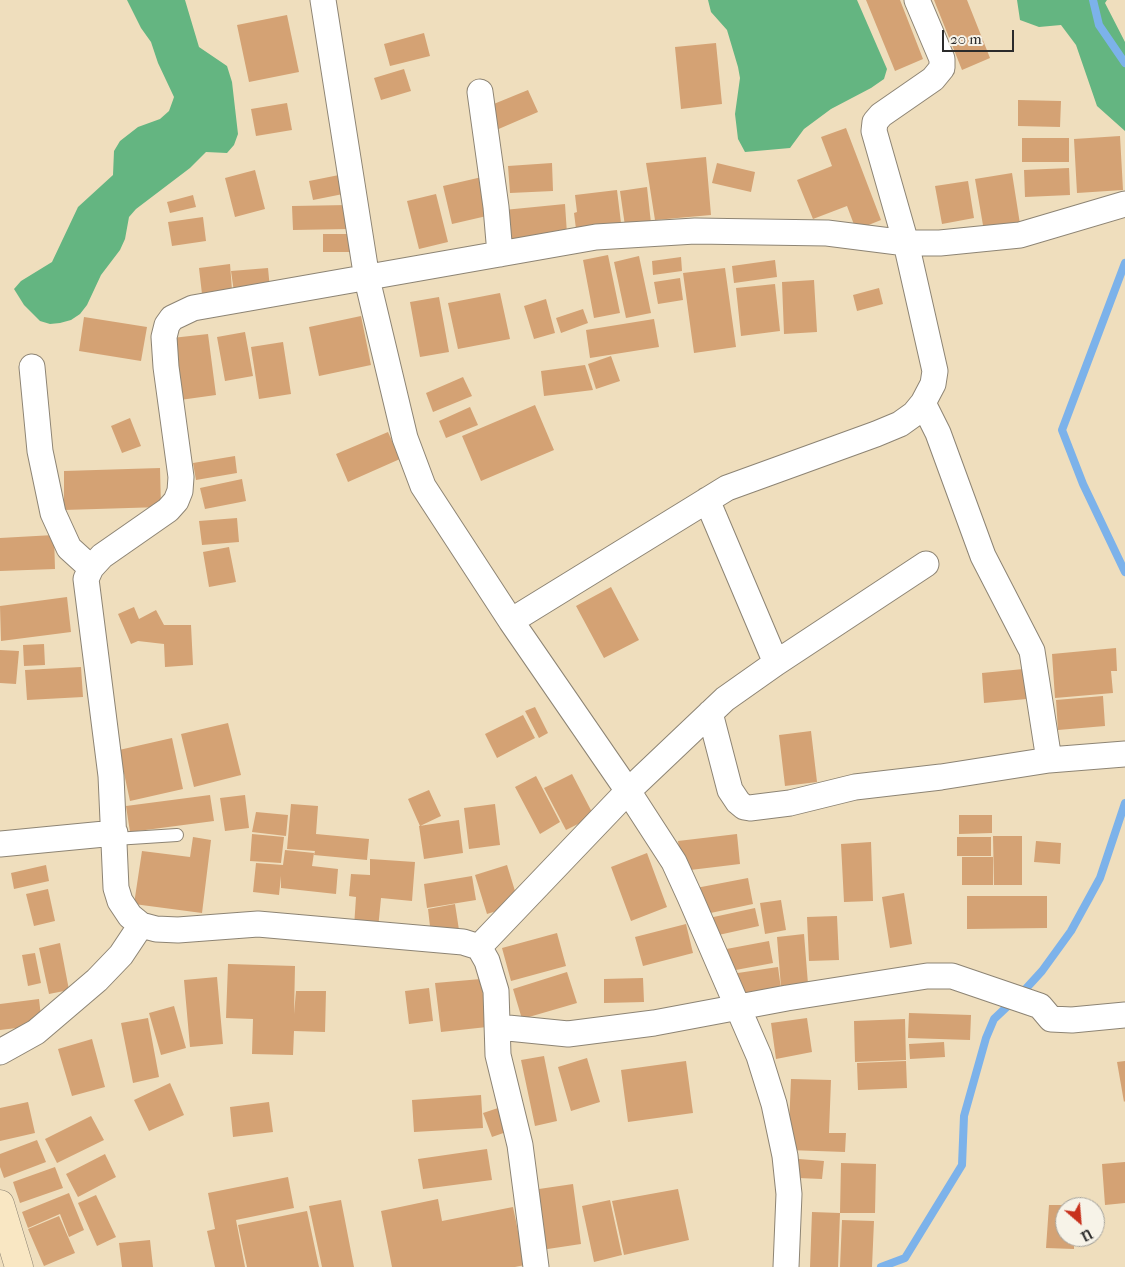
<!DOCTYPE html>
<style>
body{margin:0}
#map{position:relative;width:1125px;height:1267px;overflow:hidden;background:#efdebd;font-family:"IM FELL French Canon",serif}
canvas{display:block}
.north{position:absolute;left:1055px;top:1197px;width:50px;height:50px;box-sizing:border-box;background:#f7f3e8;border:1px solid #a5a39c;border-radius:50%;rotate:153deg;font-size:14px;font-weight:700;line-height:20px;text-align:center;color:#2b2b2b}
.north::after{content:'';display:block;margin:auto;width:18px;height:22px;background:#c8321e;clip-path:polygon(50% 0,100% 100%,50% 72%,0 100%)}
.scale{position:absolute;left:942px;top:30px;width:72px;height:22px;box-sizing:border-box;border:2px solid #2b2b2b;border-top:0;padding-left:6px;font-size:15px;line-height:18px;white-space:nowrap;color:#2b2b2b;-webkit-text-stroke:4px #f7f3e8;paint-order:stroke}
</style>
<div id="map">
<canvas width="1125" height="1267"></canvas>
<div class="north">U</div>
<div class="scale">20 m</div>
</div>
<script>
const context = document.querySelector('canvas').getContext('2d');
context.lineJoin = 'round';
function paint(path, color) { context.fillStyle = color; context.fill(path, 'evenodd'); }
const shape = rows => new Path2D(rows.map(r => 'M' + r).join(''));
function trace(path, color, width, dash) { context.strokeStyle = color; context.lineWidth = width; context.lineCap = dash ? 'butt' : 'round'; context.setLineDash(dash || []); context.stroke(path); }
const forest = shape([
 [127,0,185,0,199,47,227,66,232,82,238,134,234,145,227,153,206,152,190,168,136,209,129,217,125,239,120,250,101,275,87,305,80,314,71,320,60,323,50,324,40,321,24,305,14,289,21,281,52,262,78,207,113,175,114,151,120,141,138,127,160,119,169,111,173,100,174,97,158,63,151,42,141,28],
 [708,0,857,0,887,69,884,79,871,88,831,109,804,129,790,148,745,152,738,139,735,114,740,78,738,67,727,30,711,12],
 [1017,0,1107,0,1105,3,1125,42,1125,131,1097,106,1076,45,1061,25,1039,27,1020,20]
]);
const stream = shape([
 [1093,0,1099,25,1125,63],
 [1125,263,1062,430,1083,484,1125,572],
 [1021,994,1042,971,1071,931,1100,878,1125,803],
 [881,1267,905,1258,962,1165,964,1116,986,1038,994,1019,1012,1002]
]);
const building = shape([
 [866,0,900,0,923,59,895,71],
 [934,0,967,0,990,58,962,70],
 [287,15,299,72,249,82,237,25],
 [424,33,430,56,390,66,384,44],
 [716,43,722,104,681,109,675,47],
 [404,69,411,91,381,100,374,78],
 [528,90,538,112,494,131,484,108],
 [1018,100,1061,101,1060,127,1018,126],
 [287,103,292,130,256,136,251,109],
 [846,128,881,220,856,230,847,206,813,219,797,180,832,166,821,137],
 [1120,136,1123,190,1077,193,1074,139],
 [1022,138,1069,138,1069,162,1022,162],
 [706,157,711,215,655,220,646,163],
 [552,163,553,191,510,193,508,166],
 [717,163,755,172,751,192,712,183],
 [1069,168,1070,195,1025,197,1024,170],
 [255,170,265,209,235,217,225,178],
 [1012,173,1020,224,984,231,975,179],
 [339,175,343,194,313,200,309,181],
 [482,177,491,215,452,224,443,186],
 [968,181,974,218,942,224,935,186],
 [647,187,651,223,625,226,620,191],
 [617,190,621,223,576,229,574,213,577,212,575,195],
 [436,194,448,242,419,249,407,201],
 [193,195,196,207,170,213,167,202],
 [565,204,567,234,506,240,504,210],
 [348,205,349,229,293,230,292,206],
 [203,217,206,241,172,246,168,222],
 [323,234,353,234,353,252,323,252],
 [608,255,620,313,594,318,583,260],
 [639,256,651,313,626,318,614,262],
 [681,257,682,271,653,275,652,261],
 [775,260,777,277,734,283,732,266],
 [230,264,232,290,202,294,199,268],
 [268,268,270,289,234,292,231,271],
 [725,268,736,347,694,353,683,273],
 [680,278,683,300,658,304,654,282],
 [814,280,817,332,784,334,782,282],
 [775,284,780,331,741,336,736,288],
 [879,288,883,304,857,311,853,295],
 [500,293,510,339,458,349,448,303],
 [439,297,449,352,420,357,410,302],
 [546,299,555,333,534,339,524,306],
 [583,309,588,323,561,333,556,318],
 [361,316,371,365,319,376,309,327],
 [84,317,147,327,141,361,79,351],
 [654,319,659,347,590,358,586,330],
 [245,332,253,376,225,381,217,337],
 [208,334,216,395,180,400,172,338],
 [283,342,291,394,259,399,251,347],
 [611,356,620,381,596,389,588,364],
 [585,365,593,390,544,396,541,371],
 [463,377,472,396,433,412,426,393],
 [535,405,554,450,481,481,462,436],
 [470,407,478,425,446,438,439,421],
 [130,418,141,446,122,453,111,426],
 [388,432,400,459,348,482,336,454],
 [235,456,237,473,196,480,193,463],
 [160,468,161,507,64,510,64,471],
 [242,479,246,501,205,509,200,488],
 [237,518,239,542,202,545,199,521],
 [54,535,55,569,0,571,0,538],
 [229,547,236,582,209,587,203,552],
 [611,587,639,640,604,658,576,606],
 [67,597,71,632,1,641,0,606],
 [134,607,139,619,156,610,164,625,191,625,193,665,165,667,164,644,138,641,131,644,118,614],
 [44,644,45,665,24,666,23,645],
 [1116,648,1117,671,1111,671,1113,693,1055,698,1052,654],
 [0,650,19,651,16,684,0,683],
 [81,667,83,697,27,700,25,670],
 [1034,668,1037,698,984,703,982,673],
 [1103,696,1105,726,1058,730,1056,700],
 [535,707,548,733,539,738,525,711],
 [523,715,535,738,497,758,485,734],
 [228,723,241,775,194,787,181,734],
 [811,731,817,782,785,786,779,735],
 [172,738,183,789,130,801,119,750],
 [572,774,594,816,566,830,544,788],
 [536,776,560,822,540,834,515,787],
 [429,790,441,816,420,826,408,799],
 [210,795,214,821,130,832,126,806],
 [245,795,249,828,225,831,220,798],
 [291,804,318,806,316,834,369,839,367,860,314,855,315,851,287,849],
 [495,804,500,845,469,849,464,808],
 [256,812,288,815,286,836,252,832],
 [959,815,992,815,992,833,959,834],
 [459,820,463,853,424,859,419,826],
 [252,834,284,837,281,863,250,861],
 [737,834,740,864,682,871,678,841],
 [993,836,1022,836,1022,885,994,885],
 [193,837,211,840,202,913,134,904,142,851,190,857],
 [957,837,991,837,991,856,957,856],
 [1036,841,1061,843,1060,864,1034,862],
 [871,842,873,901,844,902,841,844],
 [285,850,314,853,312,866,338,869,336,894,281,888,281,876,279,895,253,892,256,863,283,865],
 [647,853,667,907,631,921,611,867],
 [962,857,993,857,993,885,962,885],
 [370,859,415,862,412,901,381,898,378,929,354,927,356,897,349,896,351,874,370,875],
 [46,865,49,881,14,889,11,873],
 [507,865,519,904,487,914,475,875],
 [472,876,476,900,427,908,424,884],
 [748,878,753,904,701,915,696,888],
 [48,889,55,921,34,926,26,894],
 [904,893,912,944,890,948,882,897],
 [967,896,1047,896,1047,928,967,929],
 [781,900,786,930,765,934,760,903],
 [455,904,459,930,431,935,428,909],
 [755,908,759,926,714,936,709,918],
 [837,916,839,960,809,961,807,917],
 [686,924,693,953,643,966,635,937],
 [557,933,566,966,511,981,502,948],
 [804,934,808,984,781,987,777,937],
 [769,941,773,963,725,972,721,950],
 [60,943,69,990,49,994,39,948],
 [35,953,41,983,28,986,22,955],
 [228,964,295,966,294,1014,296,991,326,991,325,1032,294,1031,293,1055,252,1054,253,1019,226,1018],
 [778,967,781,989,734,996,731,974],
 [567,972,577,1003,522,1019,513,989],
 [217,977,223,1044,190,1047,184,980],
 [643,978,644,1002,604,1003,604,979],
 [481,979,487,1027,441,1032,435,983],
 [429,988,433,1021,409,1024,405,991],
 [39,999,42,1025,0,1030,0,1004],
 [174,1006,186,1048,161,1055,149,1013],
 [909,1013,971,1015,970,1040,908,1038],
 [148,1018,159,1077,133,1083,121,1023],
 [807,1018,812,1052,776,1059,771,1023],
 [905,1019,906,1060,855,1062,854,1021],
 [92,1039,105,1087,72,1096,58,1049],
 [944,1042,945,1057,910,1059,909,1044],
 [544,1056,557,1121,535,1126,521,1060],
 [587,1058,600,1102,571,1111,558,1067],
 [686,1061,693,1113,628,1122,621,1070],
 [906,1061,907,1088,858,1090,857,1063],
 [1125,1061,1125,1101,1124,1102,1117,1062],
 [791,1079,831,1080,829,1133,846,1133,845,1152,788,1150],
 [170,1083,184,1115,149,1131,134,1100],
 [481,1095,483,1128,414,1132,412,1100],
 [28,1102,35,1133,0,1141,0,1108],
 [269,1102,273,1132,233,1137,230,1107],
 [504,1106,512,1130,492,1137,483,1113],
 [91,1116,104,1140,57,1163,45,1139],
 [37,1140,46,1162,4,1178,0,1167,0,1154],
 [487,1149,492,1180,423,1189,418,1159],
 [105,1154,116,1177,78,1197,66,1174],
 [799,1159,824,1161,822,1179,798,1178],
 [1125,1162,1125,1203,1105,1205,1102,1164],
 [841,1163,876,1164,875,1213,840,1213,838,1267,810,1267,812,1212,840,1213],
 [55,1167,63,1188,20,1203,13,1182],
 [288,1177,294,1208,236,1220,245,1267,215,1267,207,1231,215,1229,208,1193],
 [573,1184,581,1244,541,1250,532,1190],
 [678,1189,689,1240,624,1255,612,1201],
 [69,1193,84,1230,69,1237,60,1214,28,1228,22,1212],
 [96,1195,116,1237,97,1246,78,1203],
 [438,1199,442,1221,513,1207,525,1265,515,1267,392,1267,381,1211],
 [341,1200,354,1267,322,1267,309,1206],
 [610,1200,622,1255,594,1262,582,1206],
 [1049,1205,1065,1205,1065,1237,1074,1237,1074,1249,1046,1248],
 [307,1211,319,1267,247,1267,238,1225],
 [59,1216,75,1253,44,1266,28,1229],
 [842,1220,874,1221,872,1267,840,1267],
 [150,1240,153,1267,122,1267,119,1243]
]);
const lane = shape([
 [115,839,177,835]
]);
const street = shape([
 [323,0,367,279,405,438,423,486,511,621,628,791,674,862,690,897,759,1056,774,1104,785,1156,789,1194,786,1267],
 [480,92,496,207,500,254],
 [32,367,40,451,53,513,69,548,91,568],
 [923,403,938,433,983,556,1032,651,1049,760],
 [707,500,776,663],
 [511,621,727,488,876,434,900,424,914,414,923,403,933,384,935,371,906,243,874,131,875,122,881,115,933,79,942,68,942,59,917,0],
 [710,713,730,790,738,802,744,807,750,808,790,803,855,787,941,777,1049,760,1125,754],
 [0,844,115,833],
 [479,947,628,791,725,699,776,663,926,564],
 [498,1027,568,1034,654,1023,787,998,927,976,952,976,1040,1006,1051,1019,1072,1020,1125,1015],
 [0,1052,36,1032,97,980,121,955,141,925],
 [536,1267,520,1145,498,1055,496,991,487,961,479,947,463,942,258,924,178,930,156,929,141,925,130,916,120,901,116,888,111,776,86,579,91,568,102,556,168,510,176,501,180,491,181,477,166,367,164,337,167,325,172,318,193,308,596,237,695,231,827,233,906,243,940,243,1020,235,1125,204]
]);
const secondary = shape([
 [0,1204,19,1267]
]);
paint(forest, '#64b581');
trace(stream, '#7cb2ea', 8);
paint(building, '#d4a274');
trace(lane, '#8d8474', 14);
trace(street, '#8d8474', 27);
trace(secondary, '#8d8474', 29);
trace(lane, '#fff', 12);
trace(street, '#fff', 25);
trace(secondary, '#f9e7c3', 28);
</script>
